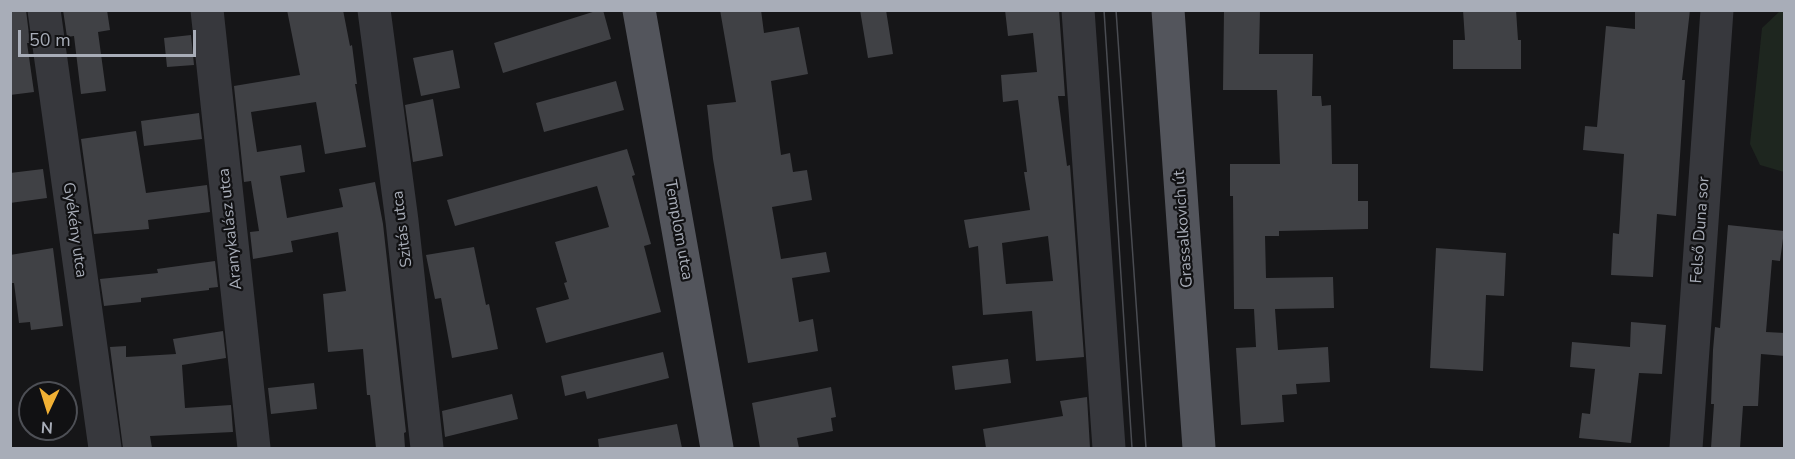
<!DOCTYPE html>
<meta charset="utf-8">
<style>
body{margin:0}
#map{position:relative;width:1795px;height:459px;overflow:hidden;background:#161618;font-family:"Nunito Sans",sans-serif}
canvas{display:block}
.frame{position:absolute;inset:0;border:12px solid #a8adb8;pointer-events:none}
.north{position:absolute;left:18px;top:381px;width:60px;height:60px;box-sizing:border-box;background:#111113;border:2px solid #4d4f55;border-radius:50%;rotate:184deg;font-size:16px;font-weight:700;line-height:24px;text-align:center;color:#a8adb8}
.north::after{content:'';display:block;margin:auto;width:21px;height:27px;background:#f2b134;clip-path:polygon(50% 0,100% 100%,50% 72%,0 100%)}
.scale{position:absolute;left:18px;top:30px;width:178px;height:27px;box-sizing:border-box;border:3px solid #a8adb8;border-top:0;padding-left:8px;font-size:18px;line-height:21px;white-space:nowrap;color:#a8adb8;-webkit-text-stroke:4px #111113;paint-order:stroke}
</style>
<div id="map">
<canvas width="1795" height="459"></canvas>
<div class="frame"></div>
<div class="north">N</div>
<div class="scale">50 m</div>
</div>
<script>
const context = document.querySelector('canvas').getContext('2d');
context.lineJoin = 'round';
function paint(path, color) { context.fillStyle = color; context.fill(path, 'evenodd'); }
const shape = rows => new Path2D(rows.map(r => 'M' + r).join(''));
function trace(path, color, width, dash) { context.strokeStyle = color; context.lineWidth = width; context.lineCap = dash ? 'butt' : 'round'; context.setLineDash(dash || []); context.stroke(path); }
function drawText(font, color, halo, rows, align = 'center') {
  context.font = font + ' "Nunito Sans",sans-serif'; context.lineWidth = 4.5; context.setLineDash([]); context.textBaseline = 'middle'; context.strokeStyle = halo; context.fillStyle = color; for (const [text, x, y, turn = 0] of rows) {
    context.save(); context.translate(x, y); context.rotate((+turn || 0) * Math.PI / 180); context.textAlign = isNaN(turn) ? turn : align; if (halo) context.strokeText(text, 0, 0); context.fillText(text, 0, 0); context.restore();
  }
}
const green = shape([
 [1780,11,1784,11,1784,172,1760,165,1750,144,1762,28]
]);
const building = shape([
 [10,10,26,10,30,43,27,43,34,92,10,95],
 [63,10,107,10,110,30,98,32,106,91,81,94,74,36,67,37],
 [287,10,343,10,350,46,352,45,357,84,355,84,366,147,325,154,316,102,251,112,257,152,301,145,305,172,280,176,287,218,343,207,339,189,375,182,383,224,406,432,404,433,405,448,376,448,370,395,367,395,363,349,328,352,323,294,346,291,338,232,291,241,293,252,253,259,250,232,259,231,251,181,244,182,234,86,300,75],
 [599,10,603,10,611,39,503,73,494,43],
 [720,10,761,10,764,33,799,27,808,74,771,81,781,155,790,153,793,172,807,170,812,200,772,207,781,259,826,252,830,272,792,278,799,322,813,319,818,351,748,363,713,159,707,105,736,102],
 [860,10,886,10,893,54,868,58],
 [1005,10,1059,10,1065,96,1058,96,1067,166,1070,165,1084,357,1036,361,1032,311,983,315,978,246,969,248,964,220,1030,210,1024,172,1027,172,1018,100,1003,102,1001,75,1037,72,1033,33,1008,36],
 [1048,236,1053,281,1006,284,1002,243],
 [1224,10,1260,10,1259,54,1313,54,1312,96,1321,96,1322,106,1331,105,1332,164,1358,164,1358,201,1368,201,1368,229,1279,231,1279,236,1265,236,1266,278,1333,277,1334,308,1275,309,1278,350,1328,347,1330,382,1296,384,1297,394,1282,395,1284,422,1241,425,1236,348,1256,347,1254,309,1234,309,1233,196,1230,196,1230,164,1280,164,1277,90,1223,90],
 [1463,10,1516,10,1518,40,1521,40,1521,69,1453,69,1453,40,1465,40],
 [1635,10,1690,10,1682,80,1685,80,1676,216,1657,214,1653,277,1611,275,1613,233,1619,234,1624,154,1583,150,1585,126,1597,127,1606,26,1635,29],
 [191,35,194,65,167,67,164,38],
 [453,50,460,88,421,96,413,58],
 [616,81,624,110,544,132,536,103],
 [433,99,443,156,413,162,405,105],
 [199,113,202,139,144,146,141,121],
 [136,131,146,193,207,185,210,212,148,220,149,229,94,234,81,139],
 [627,149,635,175,632,176,651,244,644,246,661,312,546,343,536,308,569,299,564,283,567,282,555,242,609,227,597,186,455,226,447,200],
 [43,169,47,198,10,203,10,173],
 [1728,225,1784,231,1780,261,1772,260,1766,332,1785,333,1785,356,1761,354,1758,406,1743,406,1740,448,1711,448,1714,404,1711,404,1713,350,1715,327,1720,328],
 [474,247,486,305,489,304,498,349,452,358,441,298,435,299,426,255],
 [53,248,63,326,31,330,30,322,19,323,14,283,10,283,10,255],
 [1436,248,1506,253,1504,296,1486,295,1483,371,1430,368],
 [215,261,218,287,209,288,209,290,141,298,141,302,104,306,100,279,158,273,157,269],
 [1631,322,1666,325,1662,374,1639,373,1631,443,1579,438,1582,413,1590,414,1595,369,1570,367,1572,342,1630,347],
 [223,331,226,358,182,365,185,408,231,405,233,432,150,436,152,448,123,448,110,347,126,346,126,357,176,354,173,339],
 [663,352,669,378,587,399,585,391,565,396,561,376],
 [1008,359,1011,383,955,390,952,366],
 [314,383,317,409,271,414,268,388],
 [831,387,836,417,831,418,833,431,797,438,799,448,760,448,752,403],
 [512,394,518,419,445,437,442,411],
 [1087,397,1090,448,986,448,983,429,1063,416,1060,401],
 [677,424,682,448,599,448,598,439]
]);
const minor = shape([
 [44,10,105,448],
 [207,10,254,448],
 [374,10,402,221,427,448],
 [1078,10,1109,448],
 [1686,448,1717,10]
]);
const major = shape([
 [639,10,717,448],
 [1168,10,1199,448]
]);
const tram = shape([
 [1104,10,1132,448],
 [1116,10,1146,448]
]);
const streetNames = [
 ["Aranykalász utca",231,229,-96],
 ["Szitás utca",403,229,-97],
 ["Grassalkovich út",1184,229,-94],
 ["Gyékény utca",74,230,82],
 ["Templom utca",678,230,80],
 ["Felső Duna sor",1701,230,-86]
];
paint(green, '#1e261f');
paint(building, '#404145');
trace(minor, '#37383d', 33);
trace(major, '#53555c', 33);
trace(tram, '#4a4c52', 1.5);
drawText('16px', '#a8adb8', '#111113', streetNames);
</script>
